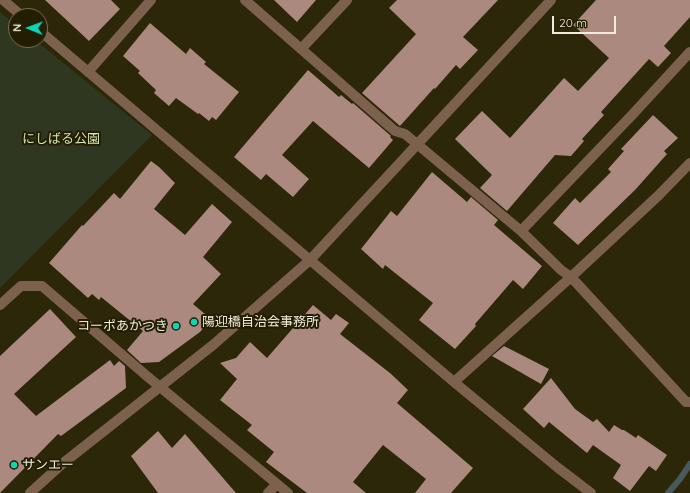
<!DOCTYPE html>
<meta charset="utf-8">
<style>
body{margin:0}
#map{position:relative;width:690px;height:493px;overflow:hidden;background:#2d270a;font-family:Quicksand,sans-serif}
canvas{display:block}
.north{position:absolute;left:8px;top:8px;width:40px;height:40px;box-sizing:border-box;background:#231d02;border:1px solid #757059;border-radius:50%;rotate:271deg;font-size:11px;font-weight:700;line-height:16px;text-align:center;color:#efecdb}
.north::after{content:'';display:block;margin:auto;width:14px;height:18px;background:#0bd5b5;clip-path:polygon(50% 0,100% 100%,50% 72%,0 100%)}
.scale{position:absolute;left:552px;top:16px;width:64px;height:18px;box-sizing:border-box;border:2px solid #efecdb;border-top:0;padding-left:5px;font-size:12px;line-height:14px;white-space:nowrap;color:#efecdb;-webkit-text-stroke:3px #231d02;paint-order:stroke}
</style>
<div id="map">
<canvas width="690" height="493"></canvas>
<div class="north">N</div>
<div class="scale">20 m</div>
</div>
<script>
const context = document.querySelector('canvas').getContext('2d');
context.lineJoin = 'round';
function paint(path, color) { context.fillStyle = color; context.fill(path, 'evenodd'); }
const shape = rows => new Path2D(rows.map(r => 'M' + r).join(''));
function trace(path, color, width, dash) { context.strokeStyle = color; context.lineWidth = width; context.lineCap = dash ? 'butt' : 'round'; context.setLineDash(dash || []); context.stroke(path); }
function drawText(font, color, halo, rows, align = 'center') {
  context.font = font + ' Quicksand,"Noto Sans JP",sans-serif'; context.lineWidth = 4; context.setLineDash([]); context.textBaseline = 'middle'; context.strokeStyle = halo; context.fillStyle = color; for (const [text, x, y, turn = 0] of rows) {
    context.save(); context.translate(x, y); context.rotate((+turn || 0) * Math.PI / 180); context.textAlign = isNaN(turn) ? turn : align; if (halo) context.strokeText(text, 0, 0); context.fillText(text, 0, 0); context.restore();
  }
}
const green = shape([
 [0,12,16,25,16,40,35,40,152,135,0,288]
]);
const stream = shape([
 [668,493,680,479,690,464]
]);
const building = shape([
 [45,0,111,0,120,9,89,41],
 [274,0,316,0,297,22],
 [397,0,498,0,463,37,478,50,460,69,456,65,435,89,434,88,400,126,362,93,416,34,389,8],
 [596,0,690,0,690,17,664,46,671,53,658,67,649,59,601,112,604,115,582,139,584,141,571,156,555,155,507,211,480,188,492,175,455,139,482,111,510,138,564,78,578,91,609,58,573,25],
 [150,23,186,54,190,48,206,62,204,64,239,92,216,120,212,117,209,121,199,113,198,114,176,98,169,106,154,93,156,90,138,73,140,71,123,56],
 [308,70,339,97,341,95,352,104,353,103,391,136,390,137,393,140,369,168,313,121,282,155,309,179,293,197,266,174,261,180,234,157],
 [653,115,678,138,664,151,667,154,635,190,578,245,553,223,575,198,580,203,611,172,608,169,624,151,621,149],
 [151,161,159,167,175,183,154,209,185,235,212,204,232,222,203,257,221,274,193,304,211,319,200,332,159,362,141,363,127,350,143,331,101,297,99,300,92,294,88,298,49,263,82,225,83,226,114,193,120,199],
 [432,172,467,202,471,197,498,220,494,225,542,266,523,289,513,280,475,324,476,326,455,349,419,320,433,303,385,265,383,269,361,249,391,211,397,216],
 [313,305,331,320,336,314,349,323,340,334,390,373,408,390,397,403,473,468,451,493,415,493,426,479,383,445,353,482,366,493,307,493,266,462,274,452,247,430,252,425,220,400,237,379,220,363,236,358,250,342,267,358],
 [50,309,76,337,14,394,36,416,110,360,114,366,119,361,125,366,126,388,61,436,58,434,0,493,0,356],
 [504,346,549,369,541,384,492,356],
 [551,378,575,409,593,422,597,419,609,432,614,425,622,430,624,430,636,438,638,435,667,455,656,471,649,466,630,491,613,478,621,465,593,445,587,453,549,422,544,428,523,409],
 [158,431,172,448,185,434,236,493,158,493,131,456]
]);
const minor = shape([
 [3,0,22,16],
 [245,0,395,131,405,134,521,231,561,270,571,277,686,402,690,402],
 [40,31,310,260],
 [301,49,347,0],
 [88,72,151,0],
 [521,231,633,114,690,52],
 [0,305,21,286,42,286,148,377,288,493],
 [268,493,277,484]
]);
const tertiary = shape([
 [310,260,454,382,557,467,591,493],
 [454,382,571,277,659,195,690,163],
 [30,493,62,464,213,345,310,260,551,0]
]);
const markers = [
 [194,322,4,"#0bd5b5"],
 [176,326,4,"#0bd5b5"],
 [14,465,4,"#0bd5b5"]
];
const parkNames = [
 ["にしばる公園",61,139]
];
const poiNames = [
 ["陽迎橋自治会事務所",202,322],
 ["コーポあかつき",168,326,"right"],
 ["サンエー",22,465]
];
paint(green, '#2f3721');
trace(stream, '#48595d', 6);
paint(building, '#ab897e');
trace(minor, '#7c614e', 10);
trace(tertiary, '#7c614e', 10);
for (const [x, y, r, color] of markers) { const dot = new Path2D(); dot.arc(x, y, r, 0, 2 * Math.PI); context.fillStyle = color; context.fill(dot); trace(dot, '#231d02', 1.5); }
drawText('13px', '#d4e6b3', '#231d02', parkNames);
drawText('13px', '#efecdb', '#231d02', poiNames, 'left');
</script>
